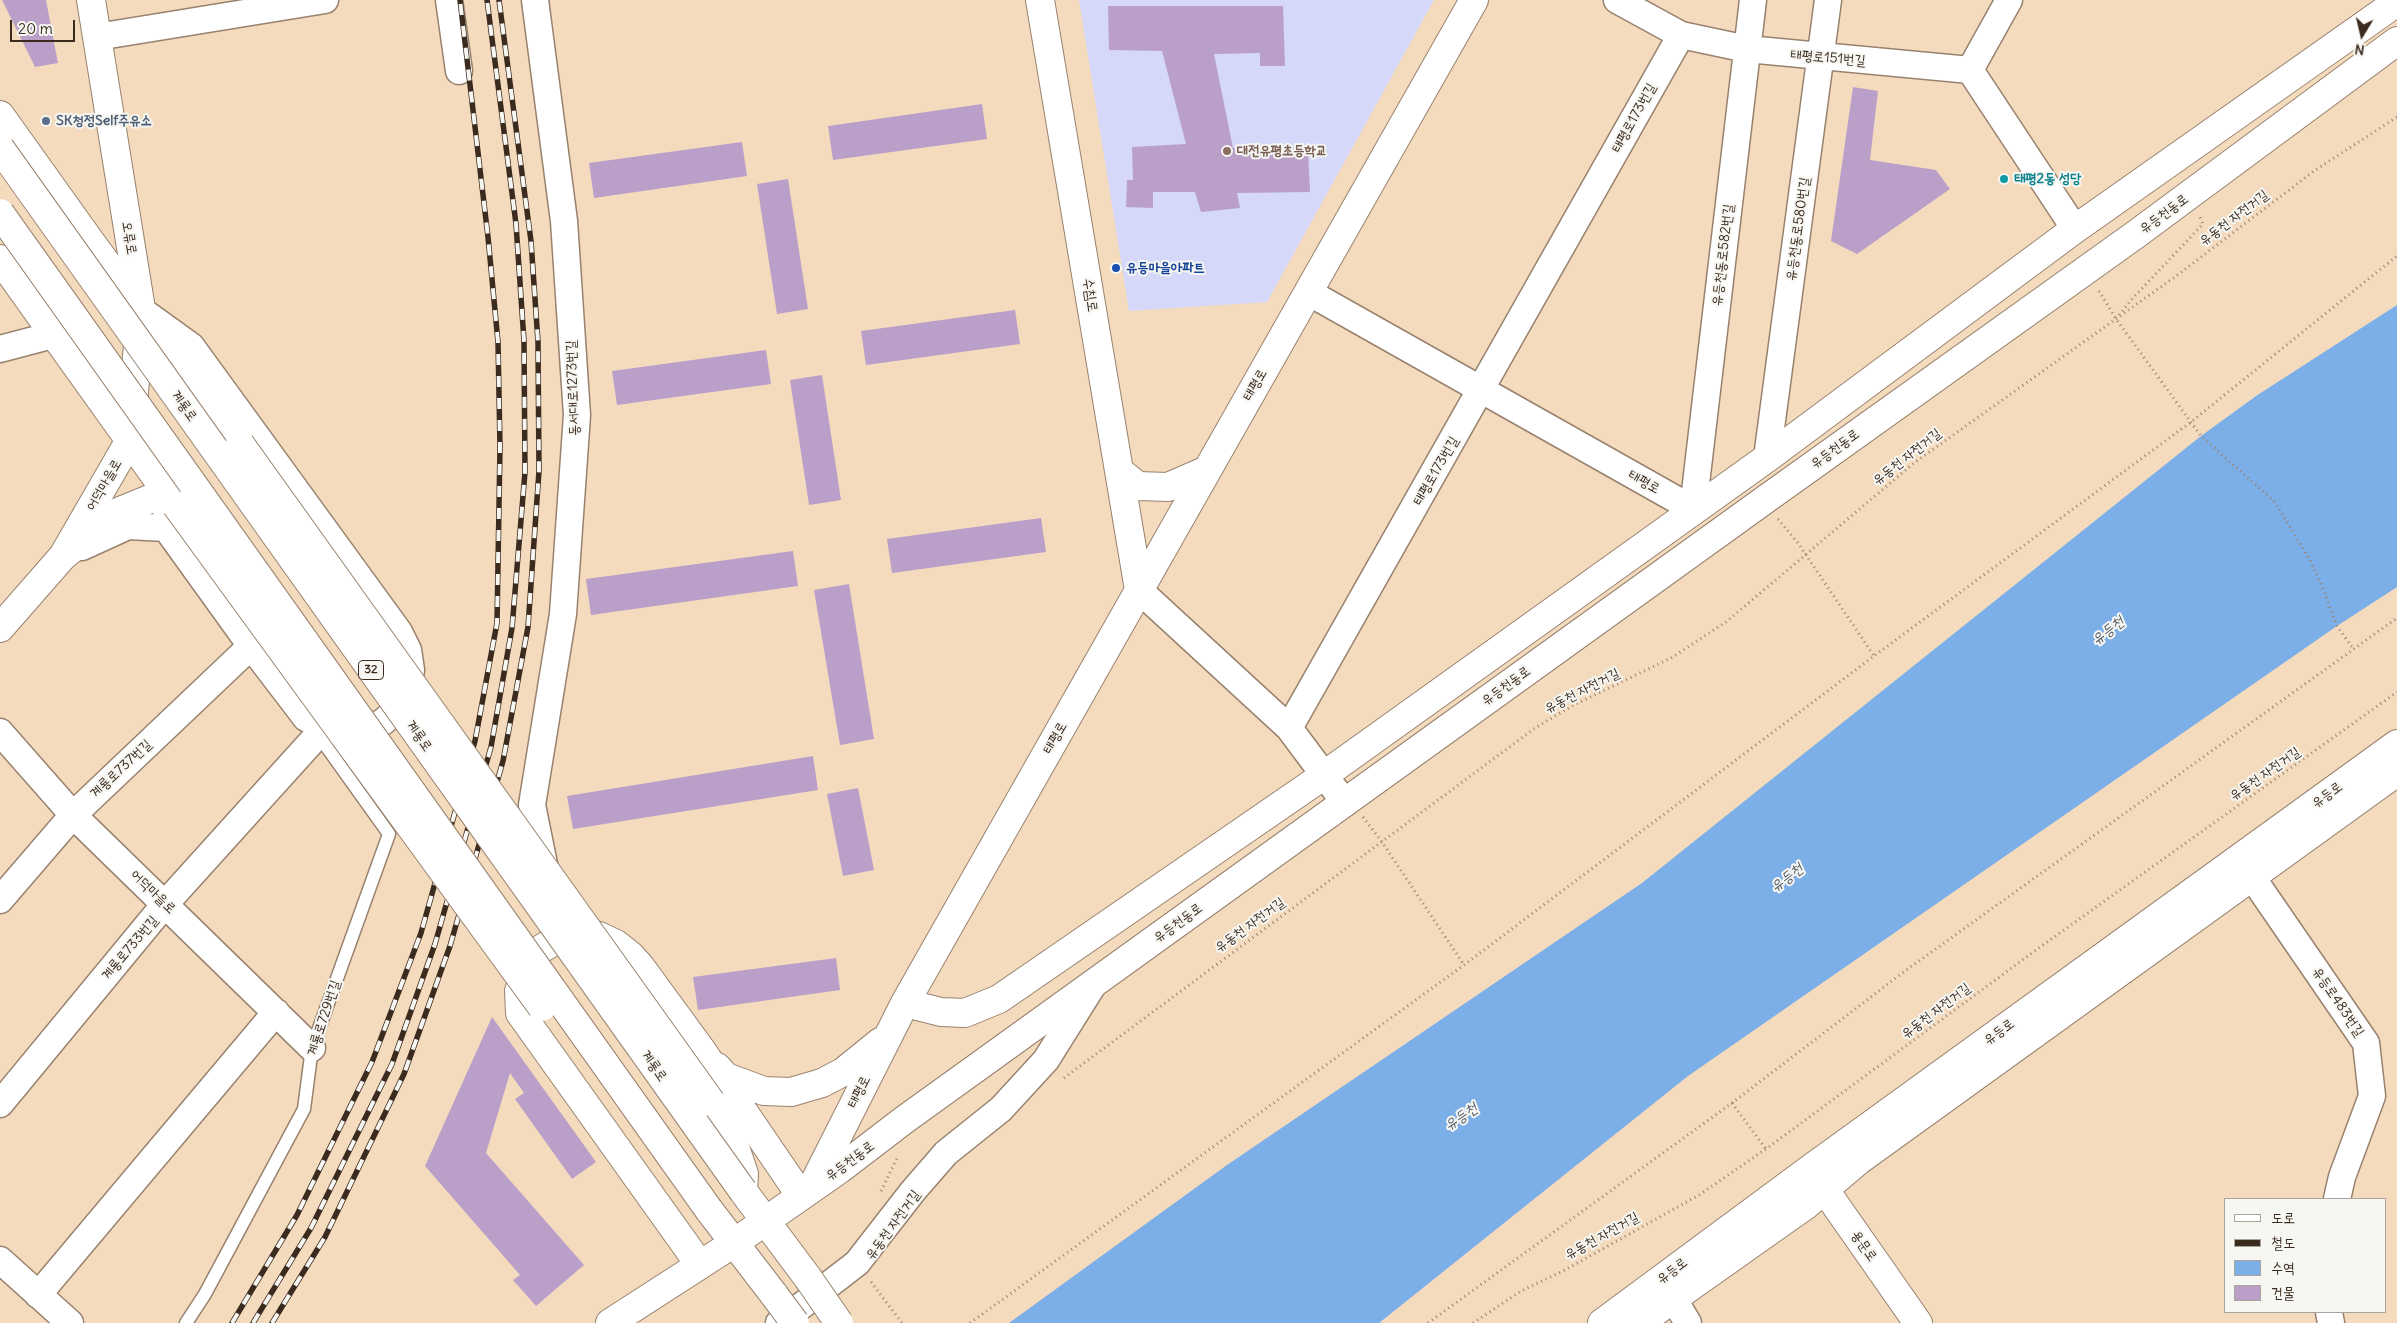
<!DOCTYPE html>
<meta charset="utf-8">
<style>
body{margin:0}
#map{position:relative;width:2397px;height:1323px;overflow:hidden;background:#f4dbbe;font-family:Delius,"Poor Story",sans-serif}
canvas{display:block}
.legend{position:absolute;left:2224px;top:1198px;width:162px;height:115px;box-sizing:border-box;background:#f6f6f2;border:1px solid #aba49d;margin:0;padding:6px 9px;list-style:none;font-size:15px;color:#3b2a1e}
.legend li{display:flex;align-items:center;gap:10px;height:25px}
.legend b{width:25px;border:1px solid #aba49d}
.north{position:absolute;left:2337px;top:10px;width:50px;height:50px;-webkit-text-stroke:4px #f6f6f2;paint-order:stroke;rotate:189deg;font-size:14px;font-weight:700;line-height:20px;text-align:center;color:#3b2a1e}
.north::after{content:'';display:block;margin:auto;width:18px;height:22px;background:#3b2a1e;clip-path:polygon(50% 0,100% 100%,50% 72%,0 100%)}
.scale{position:absolute;left:10px;top:20px;width:65px;height:22px;box-sizing:border-box;border:2px solid #3b2a1e;border-top:0;padding-left:6px;font-size:15px;line-height:18px;white-space:nowrap;color:#3b2a1e;-webkit-text-stroke:4px #f6f6f2;paint-order:stroke}
</style>
<div id="map">
<canvas width="2397" height="1323"></canvas>
<ul class="legend">
<li><b style="height:6px;background:#fff"></b>도로</li>
<li><b style="height:6px;background:#3b2a1e"></b>철도</li>
<li><b style="height:14px;background:#7caee8"></b>수역</li>
<li><b style="height:14px;background:#ba9fc9"></b>건물</li>
</ul>
<div class="north">N</div>
<div class="scale">20 m</div>
</div>
<script>
const context = document.querySelector('canvas').getContext('2d');
context.lineJoin = 'round';
function paint(path, color) { context.fillStyle = color; context.fill(path, 'evenodd'); }
const shape = rows => new Path2D(rows.map(r => 'M' + r).join(''));
function trace(path, color, width, dash) { context.strokeStyle = color; context.lineWidth = width; context.lineCap = dash ? 'butt' : 'round'; context.setLineDash(dash || []); context.stroke(path); }
function drawText(font, color, halo, rows, align = 'center') {
  context.font = font + ' Delius,"Poor Story",sans-serif'; context.lineWidth = 4; context.setLineDash([]); context.textBaseline = 'middle'; context.strokeStyle = halo; context.fillStyle = color; for (const [text, x, y, turn = 0] of rows) {
    context.save(); context.translate(x, y); context.rotate((+turn || 0) * Math.PI / 180); context.textAlign = isNaN(turn) ? turn : align; if (halo) context.strokeText(text, 0, 0); context.fillText(text, 0, 0); context.restore();
  }
}
const built = shape([
 [1079,0,1434,0,1267,302,1129,311]
]);
const water = shape([
 [2397,305,2397,587,2337,626,1688,1076,1379,1323,1009,1323,1227,1165,1642,883,2201,436,2256,396]
]);
const building = shape([
 [2,0,46,0,58,63,35,67],
 [1108,6,1283,6,1285,66,1260,66,1260,53,1214,54,1233,148,1308,148,1310,192,1237,193,1240,208,1201,212,1195,192,1153,192,1153,208,1126,207,1127,180,1133,180,1132,147,1186,144,1162,51,1109,50],
 [1853,87,1878,91,1870,160,1936,170,1950,189,1857,254,1831,241],
 [982,104,987,139,833,160,828,126],
 [742,142,747,176,594,198,589,163],
 [788,179,808,309,777,314,757,184],
 [1015,310,1020,344,866,365,861,331],
 [766,350,771,384,617,405,612,371],
 [822,375,841,500,809,505,790,380],
 [1041,518,1046,552,892,573,887,539],
 [793,551,798,586,591,615,586,579],
 [849,584,874,739,840,745,814,590],
 [813,756,818,790,573,829,567,796],
 [858,788,874,870,843,876,827,794],
 [836,958,840,990,698,1010,693,977],
 [492,1017,596,1162,572,1179,515,1099,524,1093,510,1073,486,1153,584,1265,536,1306,513,1280,520,1275,425,1166]
]);
const path = shape([
 [2099,291,2116,319,2201,436,2275,502,2310,560,2324,591,2337,626,2354,650],
 [2119,315,2132,299,2203,224,2200,217],
 [1778,519,1798,543,1874,656],
 [1363,817,1382,842,1464,965],
 [1064,1078,1535,728,1572,706,1671,658,1726,622,1914,463,2179,274,2314,171,2397,117],
 [1732,1103,1766,1149],
 [881,1191,897,1158],
 [871,1282,902,1323],
 [970,1323,1464,965,1874,656,2191,422,2397,256],
 [1428,1323,1732,1103,1905,971,2397,618],
 [1473,1323,1521,1291,1565,1270,1699,1195,1766,1149,2036,950,2397,692]
]);
const lane = shape([
 [186,1323,205,1294,304,1109,312,1048,389,834,316,732]
]);
const street = shape([
 [449,0,459,71],
 [535,0,564,221,577,415,563,614,532,805,546,874],
 [1617,0,1681,35,1747,49,1970,70,2009,0],
 [97,37,325,0],
 [1970,70,2075,229],
 [1308,292,1693,509,1753,0],
 [148,315,191,346,399,632,408,650,411,670,408,690,398,708,383,722,364,730,344,733,324,728,306,718,251,646,166,528,167,492],
 [0,349,53,335],
 [1767,458,1828,0],
 [82,547,128,526,166,528],
 [1139,590,1289,728,1345,803],
 [1289,728,1681,35],
 [0,732,73,815,312,1048],
 [2252,877,2366,1043,2372,1096,2342,1177,2337,1199],
 [0,900,73,815,251,646],
 [0,1104,165,904,324,728],
 [0,1260,70,1323],
 [38,1295,276,1012],
 [1673,1298,1688,1323],
 [2329,1312,2331,1323],
 [779,1323,857,1263,913,1191,946,1153,1001,1109,1046,1060,1093,985]
]);
const secondary = shape([
 [1040,0,1139,590],
 [1119,471,1138,486,1168,487,1207,470],
 [0,628,63,556,130,440,141,309,91,0],
 [905,1003,941,1012,965,1013,999,999,1323,776,1767,458,2075,229,2397,2],
 [717,1067,726,1077,764,1091,791,1092,822,1083,843,1072,880,1042],
 [1811,1170,1918,1323],
 [812,1187,905,1003,1474,0],
 [700,1265,520,1013,519,991,528,964,541,949,559,938,580,934,599,936,616,944,631,956,640,966,700,1048,801,1196],
 [610,1323,734,1243,840,1169,904,1120,1766,499,2135,235,2397,41]
]);
const primary = shape([
 [0,115,90,241,240,444],
 [0,259,176,505],
 [63,556,118,512,167,492],
 [711,1102,733,1141,744,1174,743,1191,808,1278],
 [709,1210,775,1296],
 [1602,1323,1810,1169,2397,744],
 [1639,1323,1806,1205,1858,1161,2397,772]
]);
const rail = shape([
 [232,1323,297,1215,372,1062,421,933,475,741,497,623,500,447,498,342,488,237,460,0],
 [253,1323,311,1228,392,1064,435,944,491,747,512,628,525,472,524,341,516,224,487,0],
 [272,1323,325,1237,404,1074,450,946,503,761,528,627,539,471,538,342,531,241,499,0]
]);
const primaryBridge = shape([
 [0,148,743,1191],
 [0,213,709,1210],
 [240,444,711,1102],
 [176,505,542,1007],
 [808,1278,839,1323],
 [775,1296,795,1323]
]);
const markers = [
 [46,121,5,"#5c6f8a"],
 [1227,151,5,"#8d6e63"],
 [2004,179,5,"#0f9aa8"],
 [1116,268,5,"#1a4fb4"]
];
const shields = [
 [371,670,25]
];
const shieldNames = [
 ["32",371,670]
];
const streetNames = [
 ["태평로151번길",1828,58,5],
 ["태평로173번길",1634,118,-61],
 ["유등천동로",2164,214,-36],
 ["유동천 자전거길",2234,218,-37],
 ["유등천동로580번길",1798,229,-82],
 ["오류로",129,238,80],
 ["유등천동로582번길",1723,255,-83],
 ["수침로",1090,295,81],
 ["태평로",1255,385,-60],
 ["동서대로1273번길",573,388,-92],
 ["계룡로",184,406,55],
 ["유등천동로",1835,449,-36],
 ["유동천 자전거길",1907,457,-38],
 ["태평로173번길",1436,471,-60],
 ["태평로",1644,482,29],
 ["어덕마을로",104,485,-60],
 ["유등천동로",1506,686,-36],
 ["유동천 자전거길",1582,691,-27],
 ["계룡로",419,736,55],
 ["태평로",1055,738,-60],
 ["계룡로737번길",121,769,-43],
 ["유동천 자전거길",2265,774,-35],
 ["유등로",2327,795,-36],
 ["어덕마을로",153,892,44],
 ["유등천동로",1178,923,-36],
 ["유동천 자전거길",1250,925,-36],
 ["계룡로733번길",130,948,-50],
 ["유등로483번길",2338,1002,56],
 ["유동천 자전거길",1936,1011,-37],
 ["계룡로729번길",324,1018,-72],
 ["유등로",1999,1032,-36],
 ["계룡로",654,1066,55],
 ["태평로",859,1092,-63],
 ["유등천동로",850,1161,-36],
 ["유동천 자전거길",893,1225,-54],
 ["유동천 자전거길",1602,1236,-29],
 ["용문로",1864,1246,55],
 ["유등로",1672,1271,-37]
];
const serviceNames = [
 ["SK청정Self주유소",56,121]
];
const educationNames = [
 ["대전유평초등학교",1237,151]
];
const cultureNames = [
 ["태평2동 성당",2014,179]
];
const transitNames = [
 ["유등마을아파트",1126,268]
];
const waterNames = [
 ["유등천",2108,631,-38],
 ["유등천",1787,878,-38],
 ["유등천",1461,1117,-34]
];
paint(built, '#d5d8f9');
paint(water, '#7caee8');
paint(building, '#ba9fc9');
trace(lane, '#98826e', 15);
trace(street, '#98826e', 29);
trace(secondary, '#98826e', 30);
trace(primary, '#98826e', 30);
trace(path, '#98826e', 3, [1, 4]);
trace(lane, '#fff', 12);
trace(street, '#fff', 26);
trace(secondary, '#fff', 28);
trace(primary, '#fff', 28);
trace(rail, '#3b2a1e', 5.5);
trace(rail, '#f6f6f2', 4, [11]);
trace(primaryBridge, '#98826e', 30, []);
trace(primaryBridge, '#fff', 28);
for (const [x, y, r, color] of markers) { const dot = new Path2D(); dot.arc(x, y, r, 0, 2 * Math.PI); context.fillStyle = color; context.fill(dot); trace(dot, '#f6f6f2', 2); }
for (const [x, y, w] of shields) { const box = new Path2D(); box.roundRect(x - w / 2, y - 9.5, w, 19, 4); context.fillStyle = '#f6f6f2'; context.fill(box); trace(box, '#3b2a1e', 1); }
drawText('bold 12px', '#3b2a1e', null, shieldNames);
drawText('14px', '#3b2a1e', '#f6f6f2', streetNames);
drawText('bold 14px', '#4e5e75', '#f6f6f2', serviceNames, 'left');
drawText('bold 14px', '#785e54', '#f6f6f2', educationNames, 'left');
drawText('bold 14px', '#0d838f', '#f6f6f2', cultureNames, 'left');
drawText('bold 14px', '#164399', '#f6f6f2', transitNames, 'left');
drawText('italic 15px', '#525865', '#f6f6f2', waterNames);
</script>
